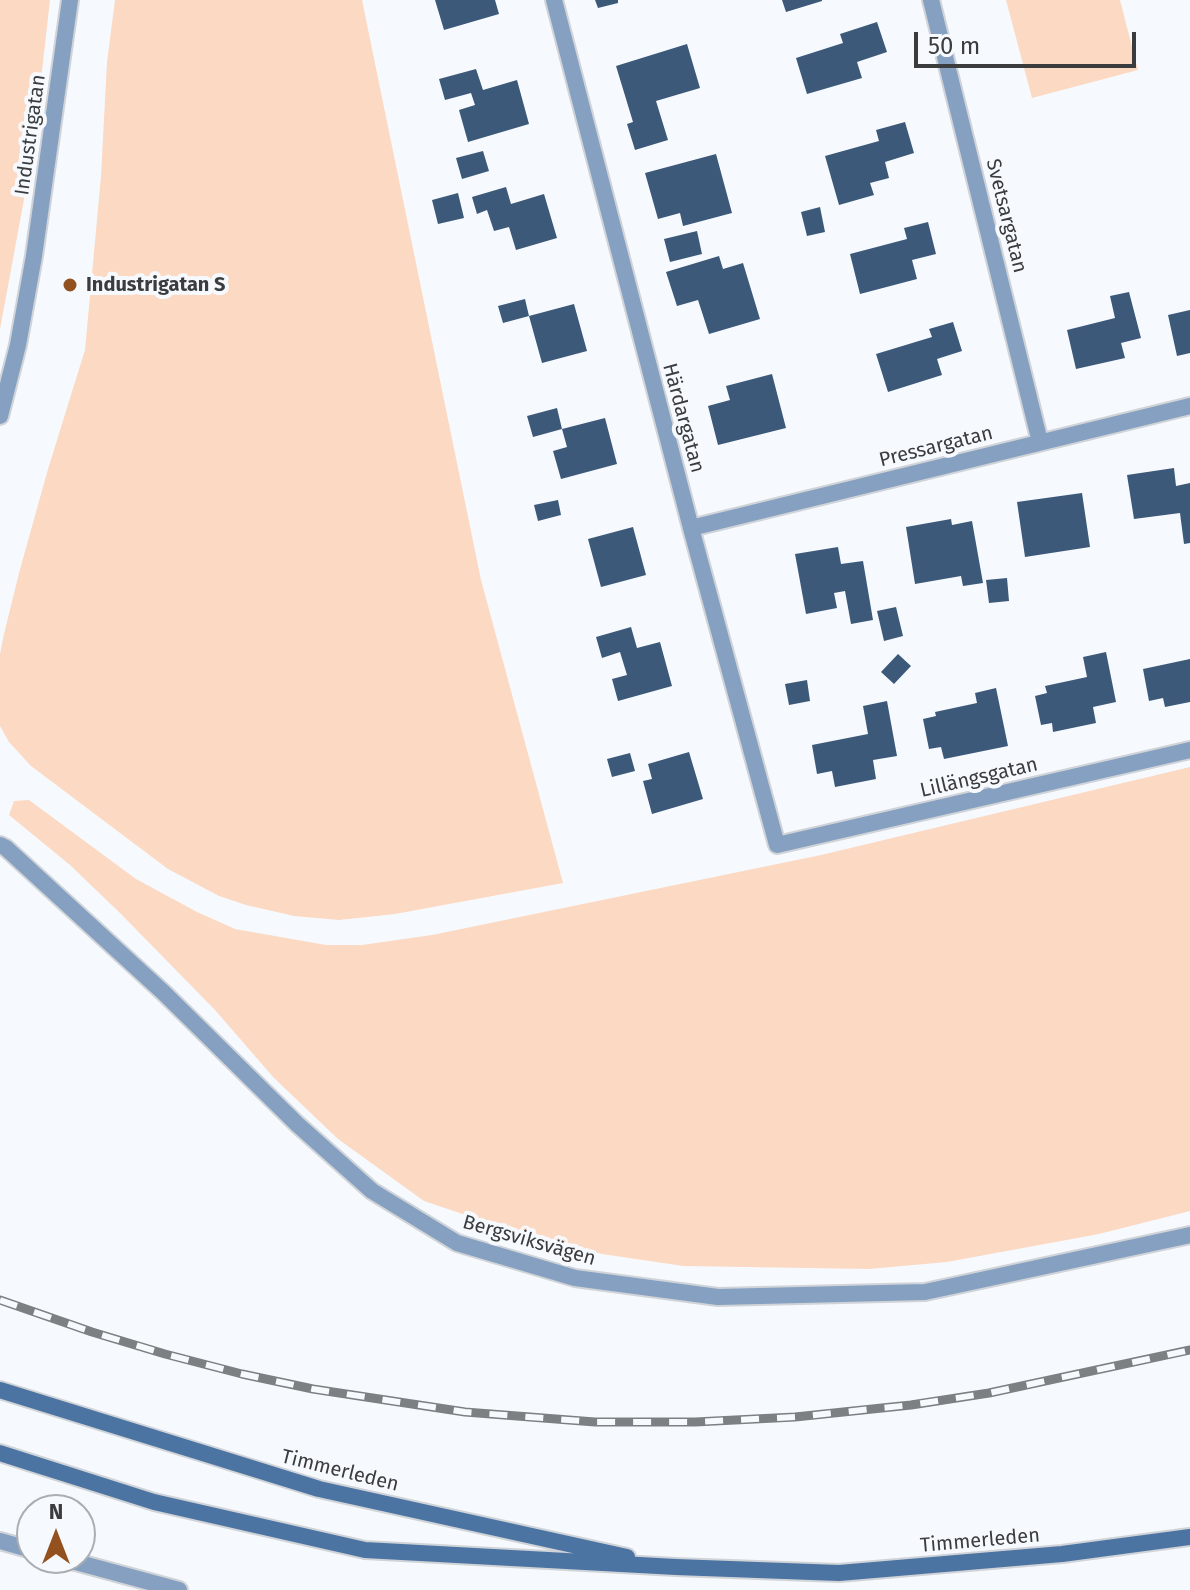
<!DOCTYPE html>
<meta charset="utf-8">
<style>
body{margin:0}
#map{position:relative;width:1190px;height:1590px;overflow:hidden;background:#f6fafe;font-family:"Fira Sans",sans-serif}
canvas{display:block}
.north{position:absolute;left:16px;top:1494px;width:80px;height:80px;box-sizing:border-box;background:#f6fafe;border:2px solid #abaeb1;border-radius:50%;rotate:0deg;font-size:22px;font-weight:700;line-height:32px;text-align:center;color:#3a3c3e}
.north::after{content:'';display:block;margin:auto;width:28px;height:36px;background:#93511f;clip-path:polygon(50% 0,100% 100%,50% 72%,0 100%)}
.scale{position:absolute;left:914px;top:32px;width:222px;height:36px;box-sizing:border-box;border:4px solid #3a3c3e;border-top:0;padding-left:10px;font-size:24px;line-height:28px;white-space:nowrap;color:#3a3c3e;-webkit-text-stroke:6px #f6fafe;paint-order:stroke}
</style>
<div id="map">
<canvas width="1190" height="1590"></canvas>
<div class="north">N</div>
<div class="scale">50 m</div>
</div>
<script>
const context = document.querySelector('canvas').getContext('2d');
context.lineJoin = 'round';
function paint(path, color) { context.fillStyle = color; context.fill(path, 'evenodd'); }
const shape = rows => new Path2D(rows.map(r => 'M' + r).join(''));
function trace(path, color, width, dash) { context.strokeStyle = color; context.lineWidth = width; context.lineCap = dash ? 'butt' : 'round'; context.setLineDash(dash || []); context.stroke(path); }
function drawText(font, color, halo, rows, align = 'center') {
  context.font = font + ' "Fira Sans",sans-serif'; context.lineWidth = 8; context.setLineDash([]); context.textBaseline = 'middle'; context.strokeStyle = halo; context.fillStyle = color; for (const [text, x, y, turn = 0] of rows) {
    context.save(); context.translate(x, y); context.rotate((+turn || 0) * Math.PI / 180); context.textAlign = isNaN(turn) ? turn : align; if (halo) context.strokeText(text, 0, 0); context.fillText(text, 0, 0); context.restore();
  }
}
const green = shape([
 [0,0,50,0,33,151,0,329],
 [115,0,362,0,481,580,563,883,395,914,339,920,294,916,246,905,219,896,168,869,31,766,9,742,0,726,0,654,4,634,19,573,48,469,85,350,101,176,107,62],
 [1006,0,1120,0,1138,70,1032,98],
 [1190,767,1190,1211,1099,1234,947,1262,869,1269,683,1266,602,1254,510,1230,424,1201,338,1139,274,1078,215,1010,121,914,70,865,9,815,14,801,29,800,136,879,197,912,235,929,326,945,362,945,432,935,821,855]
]);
const building = shape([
 [435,0,495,0,499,14,444,30],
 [595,0,618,0,618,3,598,8],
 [782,0,822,0,822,1,786,12],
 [877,22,887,52,857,62,862,78,807,94,796,58,843,43,840,34],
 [687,44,700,88,656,101,668,140,635,150,627,124,633,122,616,66],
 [476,69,483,90,517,80,529,124,468,142,459,110,475,105,471,93,445,100,439,79],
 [905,122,914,153,885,162,889,178,870,183,874,195,839,205,825,156,879,141,876,130],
 [483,151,489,171,462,179,456,158],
 [716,154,732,213,683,226,680,213,658,219,645,173],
 [506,187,511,204,544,194,557,238,516,250,509,227,494,231,487,210,477,214,472,197],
 [458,193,464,218,438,224,432,200],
 [820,207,825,232,807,236,801,212],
 [928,222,936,254,912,260,917,279,860,294,850,254,907,239,904,228],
 [697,231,702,254,670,262,664,239],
 [719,256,723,269,743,263,760,319,709,334,698,300,677,306,666,272],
 [1129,292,1141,338,1121,343,1125,358,1076,369,1067,330,1115,318,1110,296],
 [525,299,529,316,574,304,587,351,542,363,529,316,503,323,498,306],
 [1190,310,1190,353,1177,356,1168,315],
 [953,322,962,351,937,359,942,375,888,392,876,354,932,337,929,329],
 [772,374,786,428,718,445,708,406,730,400,726,386],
 [557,408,562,429,533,437,527,416],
 [605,418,617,464,561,479,553,451,567,447,562,429],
 [1174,468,1176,486,1190,483,1190,543,1184,544,1180,513,1134,519,1127,475],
 [1082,493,1090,547,1025,557,1017,502],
 [558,500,561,515,538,521,534,505],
 [951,519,952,525,972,521,983,583,963,586,961,576,915,584,906,527],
 [633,527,646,575,601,587,588,539],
 [838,547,841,564,863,561,873,620,851,624,845,591,834,593,837,608,806,614,795,554],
 [1007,578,1009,601,989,603,986,580],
 [896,607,903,636,884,641,877,611],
 [631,627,637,648,660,642,672,686,618,701,612,679,627,675,620,652,602,658,596,637],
 [1106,652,1116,702,1093,707,1096,723,1053,732,1052,723,1041,725,1035,696,1047,693,1045,686,1087,677,1083,657],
 [898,654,911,666,894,684,881,672],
 [1190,659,1190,702,1165,707,1163,698,1149,701,1143,669],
 [807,680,810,701,789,705,785,684],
 [996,688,1008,746,944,759,941,747,929,749,923,719,936,716,935,712,977,703,975,693],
 [887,701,897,756,873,760,876,779,835,787,832,771,817,774,812,745,868,734,863,706],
 [689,752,703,799,652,814,643,781,652,779,648,764],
 [630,753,635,771,612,777,607,759]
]);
const minor = shape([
 [554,0,691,528,777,845,1190,750],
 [931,0,1040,442],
 [691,528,1190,406],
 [0,845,6,848,164,993,297,1124,372,1191,457,1243,575,1278,718,1297,925,1292,1190,1235],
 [0,1541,32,1550],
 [61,1558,179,1590]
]);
const tertiary = shape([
 [0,416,18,345,34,256,70,0]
]);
const secondary = shape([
 [0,1390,319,1489,627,1557],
 [0,1453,154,1502,365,1550,676,1567,839,1573,1062,1554,1190,1537]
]);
const rail = shape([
 [0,1300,92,1332,165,1354,242,1374,313,1389,465,1412,595,1422,695,1422,795,1417,911,1405,989,1393,1190,1350]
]);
const markers = [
 [70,285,8,"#93511f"]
];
const streetNames = [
 ["Industrigatan",31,135,-82],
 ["Svetsargatan",1006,216,76],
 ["Härdargatan",683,418,75],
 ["Pressargatan",936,447,-14],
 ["Lillängsgatan",979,778,-13],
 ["Bergsviksvägen",529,1241,16],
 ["Timmerleden",340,1471,14],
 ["Timmerleden",980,1541,-5]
];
const poiNames = [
 ["Industrigatan S",86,285]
];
paint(green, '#fcd9c3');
paint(building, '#3c5979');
trace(minor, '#d0d4d8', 20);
trace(tertiary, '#d0d4d8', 20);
trace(secondary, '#d0d4d8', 20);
trace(minor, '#85a0c0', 16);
trace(tertiary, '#85a0c0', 16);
trace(secondary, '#4c74a2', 16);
trace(rail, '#7d8083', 9);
trace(rail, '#f6fafe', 6, [18]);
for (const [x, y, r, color] of markers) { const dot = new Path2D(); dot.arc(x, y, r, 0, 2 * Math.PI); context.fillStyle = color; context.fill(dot); trace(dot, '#f6fafe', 3); }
drawText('20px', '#3a3c3e', '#f6fafe', streetNames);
drawText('bold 20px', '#3a3c3e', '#f6fafe', poiNames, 'left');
</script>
